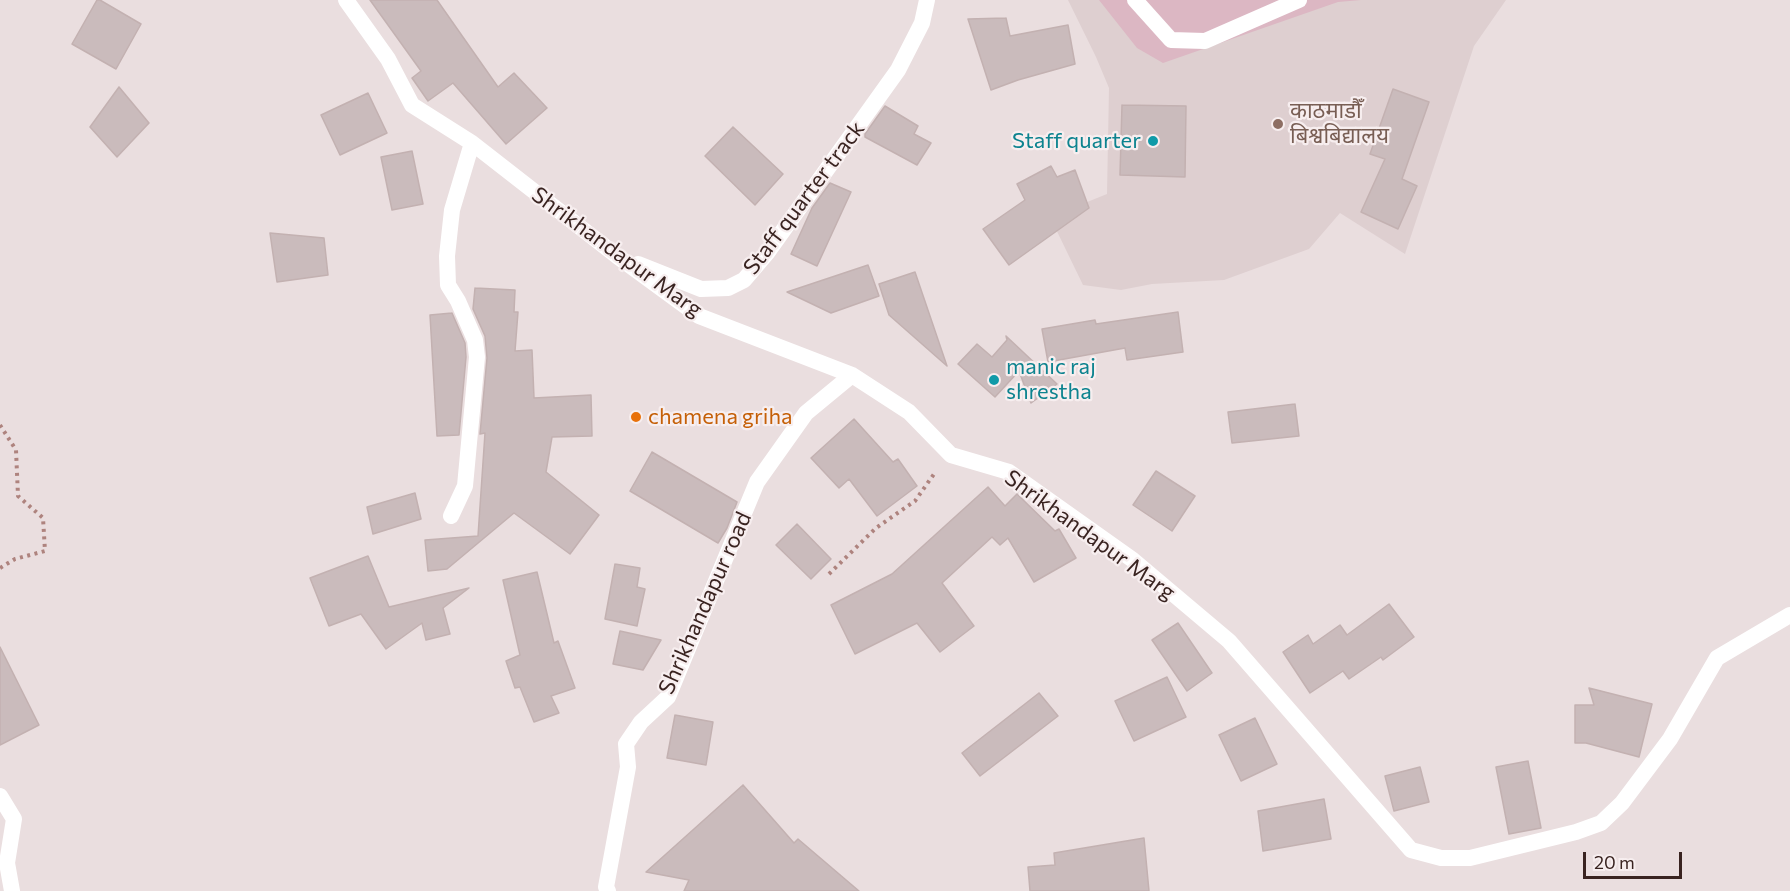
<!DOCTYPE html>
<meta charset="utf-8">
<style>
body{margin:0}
#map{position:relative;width:1790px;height:891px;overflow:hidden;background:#eadedf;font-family:Commissioner,sans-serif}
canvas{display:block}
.scale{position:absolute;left:1583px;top:852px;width:99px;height:27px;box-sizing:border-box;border:3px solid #392320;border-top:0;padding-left:8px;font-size:18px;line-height:21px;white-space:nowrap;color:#392320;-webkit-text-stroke:4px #f7eeef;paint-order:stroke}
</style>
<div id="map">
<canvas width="1790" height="891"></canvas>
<div class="scale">20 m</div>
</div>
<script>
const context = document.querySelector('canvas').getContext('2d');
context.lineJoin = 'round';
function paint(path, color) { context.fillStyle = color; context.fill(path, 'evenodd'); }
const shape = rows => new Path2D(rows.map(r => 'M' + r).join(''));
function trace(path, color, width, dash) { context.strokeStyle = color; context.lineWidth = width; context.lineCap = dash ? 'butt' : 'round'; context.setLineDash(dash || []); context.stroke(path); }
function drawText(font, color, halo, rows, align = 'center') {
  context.font = font + ' Commissioner,"Noto Sans Devanagari",sans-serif'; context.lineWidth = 4.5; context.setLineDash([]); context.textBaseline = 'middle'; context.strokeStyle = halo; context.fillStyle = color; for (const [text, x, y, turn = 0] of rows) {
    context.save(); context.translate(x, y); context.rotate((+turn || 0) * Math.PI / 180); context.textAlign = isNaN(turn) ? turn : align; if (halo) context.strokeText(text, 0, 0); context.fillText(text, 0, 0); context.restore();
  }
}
const built = shape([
 [1068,0,1506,0,1474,46,1405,254,1340,213,1309,249,1224,280,1152,284,1121,290,1083,285,1050,217,1107,194,1109,88,1096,57]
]);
const green = shape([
 [1099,0,1361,0,1338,2,1163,63,1137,48]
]);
const building = shape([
 [97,0,100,0,141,24,116,69,72,44,97,0],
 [370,0,437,0,498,87,514,73,547,108,506,144,453,83,428,101,412,78,421,71,370,0],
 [1006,18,1010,36,1068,25,1075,64,1018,80,991,90,968,19,1006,18],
 [119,87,149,123,117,157,90,127,119,87],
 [1393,89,1429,102,1402,179,1417,186,1398,229,1361,212,1385,159,1370,154,1393,89],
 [368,93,387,133,340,155,321,115,368,93],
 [1122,105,1186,106,1185,177,1120,175,1122,105],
 [885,106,918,126,914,134,931,143,917,165,865,137,865,134,885,106],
 [733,127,783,174,755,205,705,156,733,127],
 [412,151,423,204,392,210,381,157,412,151],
 [1051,166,1057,177,1075,170,1089,208,1009,265,983,229,1025,200,1017,184,1051,166],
 [830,183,851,192,817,266,791,254,812,208,830,183],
 [270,233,324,238,328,275,277,282,270,233],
 [868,265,879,296,831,313,787,292,868,265],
 [915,272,947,366,889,315,879,284,915,272],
 [475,288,515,290,514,312,518,312,515,351,532,350,534,398,591,395,592,436,552,437,546,472,599,515,570,554,514,513,447,569,428,571,425,540,478,536,485,433,480,434,487,358,485,336,473,309,475,288],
 [1178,312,1183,352,1127,360,1125,348,1048,362,1042,329,1095,320,1096,324,1178,312],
 [452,313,465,343,466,357,459,435,437,436,430,315,452,313],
 [1006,336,1057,384,1031,403,1019,371,995,397,958,364,977,344,992,357,1007,340,1006,336],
 [1295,404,1299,436,1232,443,1228,412,1295,404],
 [854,419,893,462,898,459,917,486,877,516,849,479,839,488,811,458,854,419],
 [652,452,737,502,727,528,718,543,630,491,652,452],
 [1156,471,1195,496,1172,531,1133,505,1156,471],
 [988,487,1005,506,1017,494,1055,531,1059,529,1076,558,1034,582,1008,538,1000,545,992,537,942,583,974,626,940,652,917,623,855,654,831,605,892,574,988,487],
 [415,493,421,519,373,534,367,507,415,493],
 [797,524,831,559,811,579,776,545,797,524],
 [368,556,389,607,469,588,443,608,450,634,426,640,422,623,386,649,361,614,329,626,310,578,368,556],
 [615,564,640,568,637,587,645,589,637,626,605,619,615,564],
 [537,572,554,643,558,641,575,688,551,696,559,713,534,722,520,687,515,688,506,661,520,655,503,580,537,572],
 [1389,604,1414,637,1383,660,1381,657,1349,679,1343,671,1310,693,1283,652,1308,635,1313,644,1340,625,1347,635,1389,604],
 [1178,623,1212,673,1187,691,1152,640,1178,623],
 [620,631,661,640,643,670,613,664,620,631],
 [0,647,39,725,0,745,0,647],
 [1167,677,1186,717,1134,741,1115,701,1167,677],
 [1589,688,1652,704,1639,757,1586,743,1575,743,1575,705,1594,705,1589,688],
 [1039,693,1058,716,980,776,962,753,1039,693],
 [675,715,713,722,706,765,667,758,675,715],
 [1255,718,1277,764,1241,781,1219,735,1255,718],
 [1528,761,1541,828,1509,834,1496,767,1528,761],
 [1420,767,1429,802,1394,811,1385,776,1420,767],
 [743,785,794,843,798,839,859,891,684,891,689,880,646,872,743,785],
 [1324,799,1331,839,1263,851,1258,811,1324,799],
 [1144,838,1149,891,1030,891,1028,867,1055,865,1054,853,1144,838]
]);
const path = shape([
 [0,425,16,450,18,496,43,518,45,551,15,559,0,568],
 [829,574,876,528,915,501,934,474]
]);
const service = shape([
 [1135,0,1171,40,1205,41,1299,0]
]);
const minor = shape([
 [346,0,388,59,412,105,472,143,617,256,699,316,852,375,909,412,951,455,1009,472,1133,560,1229,641,1411,850,1441,858,1470,858,1576,832,1601,823,1622,803,1670,739,1717,658,1790,615],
 [638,264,701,289,728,288,744,280,767,253,898,70,922,23,927,0],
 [451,516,465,486,477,357,475,340,458,301,448,285,447,256,452,210,472,143],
 [0,796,14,819,7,863,12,891],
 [608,891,606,887,628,767,626,744,641,722,668,697,757,482,806,413,852,375]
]);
const markers = [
 [1278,124,6,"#8d6e63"],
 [1153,141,6,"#0f9aa8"],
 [994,380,6,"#0f9aa8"],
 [636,417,6,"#e8710a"]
];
const educationNames = [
 ["काठमाडौँ",1290,111],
 ["बिश्वबिद्यालय",1290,136]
];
const cultureNames = [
 ["Staff quarter",1141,141],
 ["manic raj",1006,367,"left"],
 ["shrestha",1006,392,"left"]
];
const streetNames = [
 ["Staff quarter track",804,198,-53],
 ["Shrikhandapur Marg",617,252,36],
 ["Shrikhandapur Marg",1090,535,36],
 ["Shrikhandapur road",705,603,-66]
];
const foodNames = [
 ["chamena griha",648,417]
];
paint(built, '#decfd0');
paint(green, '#dcb7c3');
paint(building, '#cabbbc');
trace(building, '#c3b1b1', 1.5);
trace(path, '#ae837e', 4, [3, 4.5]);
trace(service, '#fff', 16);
trace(minor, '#fff', 16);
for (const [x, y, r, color] of markers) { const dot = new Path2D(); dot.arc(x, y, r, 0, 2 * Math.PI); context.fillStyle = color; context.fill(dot); trace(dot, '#f7eeef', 2); }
drawText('22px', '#785e54', '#f7eeef', educationNames, 'left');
drawText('22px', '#0d838f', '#f7eeef', cultureNames, 'right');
drawText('22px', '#392320', '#f7eeef', streetNames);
drawText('22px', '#c56008', '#f7eeef', foodNames, 'left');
</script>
